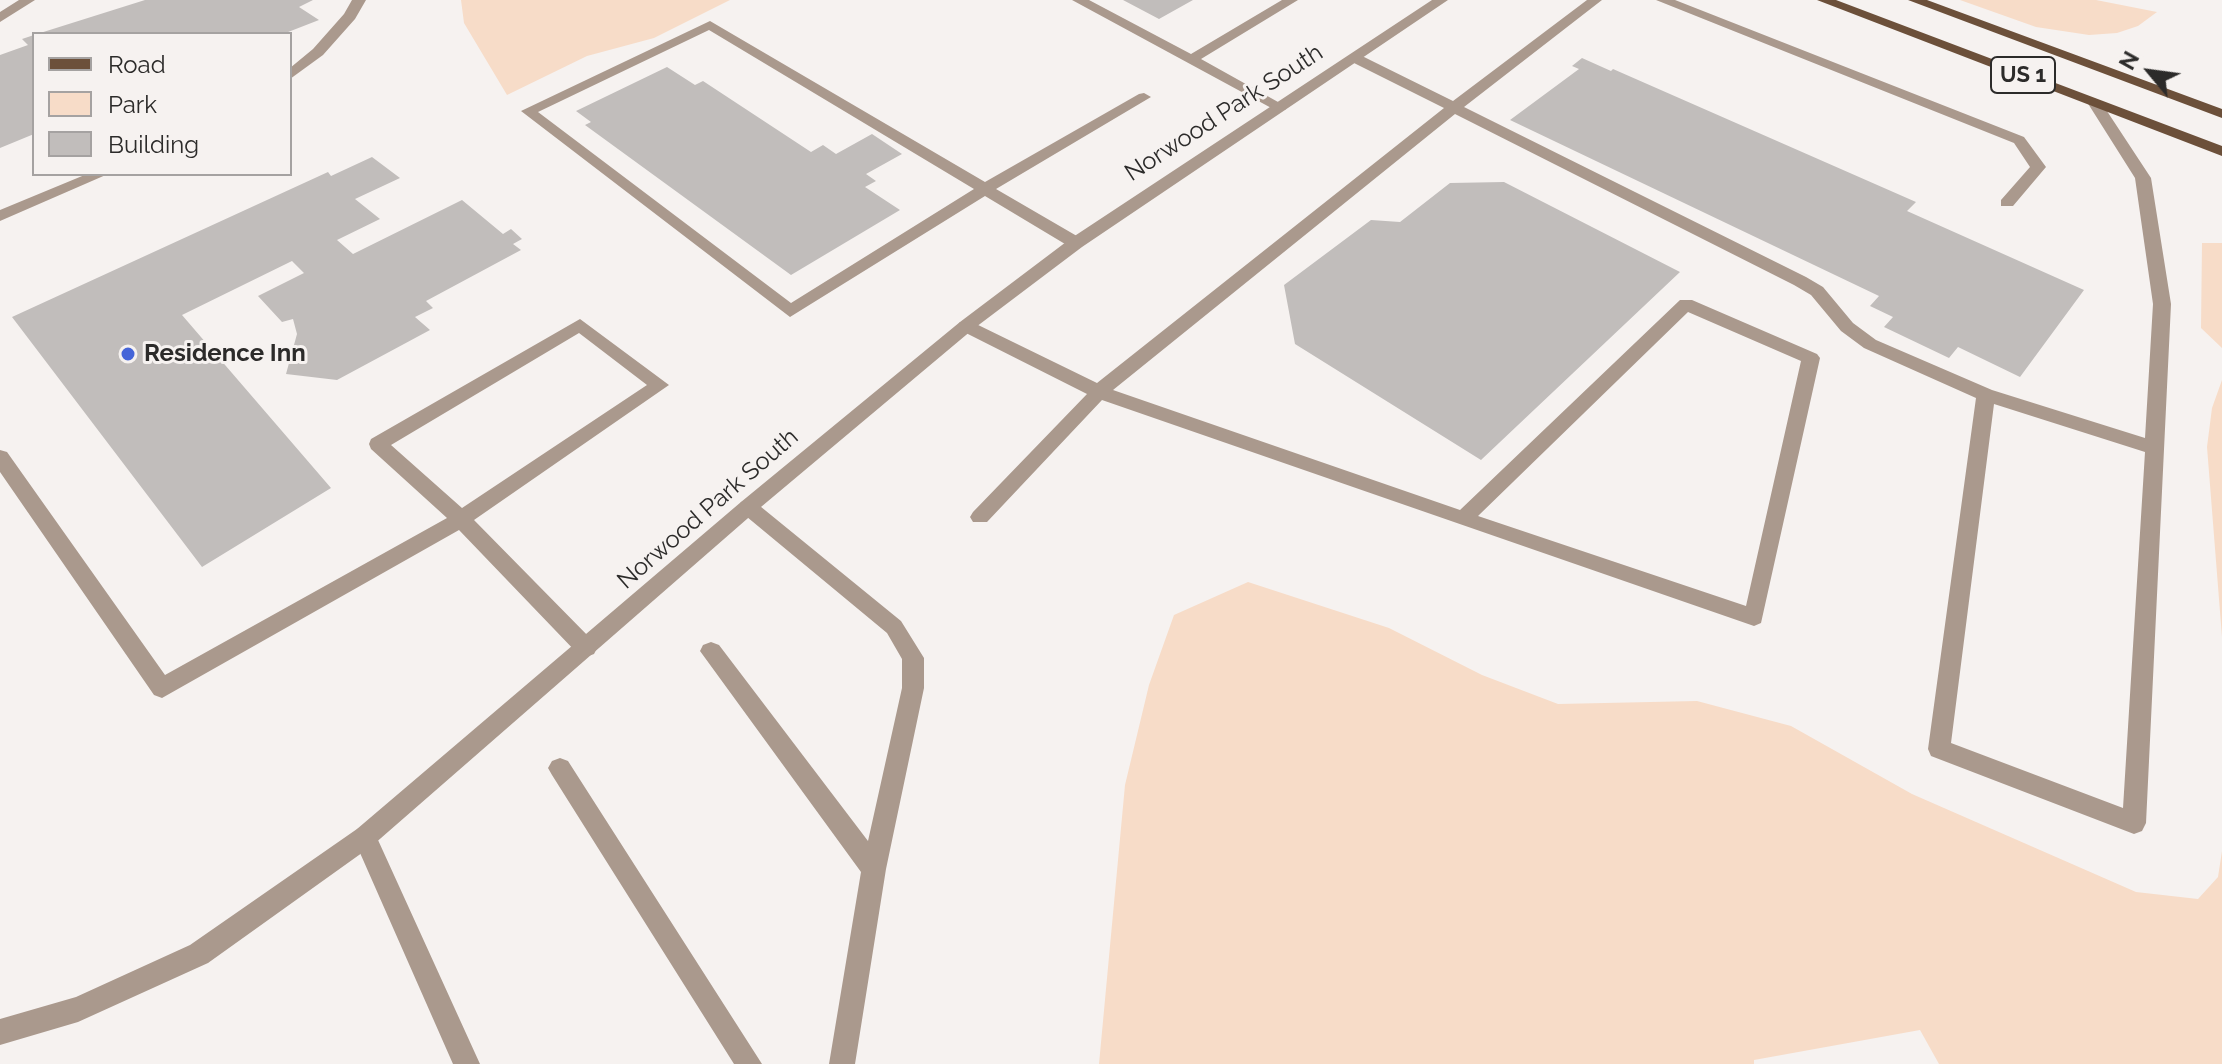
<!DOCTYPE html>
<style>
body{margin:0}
#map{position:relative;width:2222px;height:1064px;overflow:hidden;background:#f6f2f0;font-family:Raleway,sans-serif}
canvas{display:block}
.legend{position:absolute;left:32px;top:32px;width:260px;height:144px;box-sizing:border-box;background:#f6f2f0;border:2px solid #a5a2a1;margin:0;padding:10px 14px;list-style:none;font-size:24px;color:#2c2b2a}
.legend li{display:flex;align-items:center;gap:16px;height:40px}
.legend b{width:40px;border:2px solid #a5a2a1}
.north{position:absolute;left:2110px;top:32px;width:80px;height:80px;-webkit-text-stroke:6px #f6f2f0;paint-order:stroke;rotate:299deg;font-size:22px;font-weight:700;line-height:32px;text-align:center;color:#2c2b2a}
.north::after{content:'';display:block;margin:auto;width:28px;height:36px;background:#2c2b2a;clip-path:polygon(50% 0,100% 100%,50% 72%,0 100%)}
</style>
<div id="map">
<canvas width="2222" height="1064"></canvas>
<ul class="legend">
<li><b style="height:10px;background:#6c503a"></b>Road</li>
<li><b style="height:22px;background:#f7dcc8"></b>Park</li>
<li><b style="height:22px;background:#c1bdbb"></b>Building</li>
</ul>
<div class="north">N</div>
</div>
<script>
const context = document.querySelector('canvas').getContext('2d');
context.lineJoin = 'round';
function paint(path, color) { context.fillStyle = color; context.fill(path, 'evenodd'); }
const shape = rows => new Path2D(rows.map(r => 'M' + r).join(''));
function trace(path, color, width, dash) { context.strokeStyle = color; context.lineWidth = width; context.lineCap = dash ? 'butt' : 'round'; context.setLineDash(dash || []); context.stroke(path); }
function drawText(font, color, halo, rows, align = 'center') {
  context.font = font + ' Raleway,sans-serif'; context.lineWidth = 6; context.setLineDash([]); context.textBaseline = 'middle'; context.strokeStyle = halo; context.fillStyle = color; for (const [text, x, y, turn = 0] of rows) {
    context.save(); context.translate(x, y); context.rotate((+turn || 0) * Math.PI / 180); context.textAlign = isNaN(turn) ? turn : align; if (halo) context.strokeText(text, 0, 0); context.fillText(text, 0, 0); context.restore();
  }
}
const green = shape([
 [461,0,730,0,654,38,587,56,507,95,464,23],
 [1960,0,2096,0,2157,12,2138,26,2117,33,2089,35,2036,27],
 [2202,243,2222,243,2222,348,2201,328],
 [2222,380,2222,637,2207,447,2212,408],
 [1248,582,1389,628,1482,675,1558,704,1697,701,1791,726,1912,794,2136,892,2198,899,2218,877,2222,851,2222,1064,1939,1064,1920,1030,1754,1060,1754,1064,1099,1064,1125,785,1149,685,1174,615]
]);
const building = shape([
 [145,0,313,0,299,7,319,20,283,34,37,34],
 [1123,0,1193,0,1159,19],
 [34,35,34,134,0,148,0,55,28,45,22,39],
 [1582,58,1611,71,1613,69,1916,202,1907,211,2084,290,2020,377,1958,347,1949,358,1884,327,1893,317,1870,306,1879,296,1510,120,1579,69,1572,66],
 [667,67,695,85,703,81,811,152,823,145,836,154,872,134,902,154,866,174,876,181,865,187,900,210,791,275,585,125,591,122,576,111],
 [372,157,400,178,355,199,380,219,337,240,353,254,462,200,503,234,511,229,522,239,513,244,521,250,426,301,433,308,415,317,430,330,337,380,286,374,297,334,293,319,282,322,258,296,304,273,292,261,182,315,331,488,202,567,12,317,328,172,331,176],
 [1504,182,1680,272,1481,460,1295,344,1284,285,1371,220,1400,222,1450,183]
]);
const lane = shape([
 [19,0,35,0,0,22,0,12,19,0],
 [352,0,366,0,355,19,323,55,290,79,290,68,313,49,344,14,352,0],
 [1072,0,1089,0,1191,54,1282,0,1298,0,1201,59,1287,107,1285,110,1275,110,1072,0],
 [1587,0,1602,0,1464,107,1806,277,1823,287,1853,323,1876,340,1992,390,2145,438,2153,304,2135,178,2087,102,2094,98,2101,102,2151,178,2171,304,2146,823,2142,831,2134,834,1931,756,1928,749,1976,398,1864,348,1841,331,1811,295,1794,285,1455,114,1113,390,1460,510,1680,300,1692,300,1817,354,1820,358,1761,623,1754,626,1102,400,987,522,973,522,970,517,973,512,1087,394,960,330,957,326,960,322,972,322,1097,383,1444,108,1350,61,1350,55,1360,55,1453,101,1587,0],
 [1688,312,1801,361,1746,606,1478,516,1688,312],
 [1994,404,2145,452,2123,808,1951,743,1994,404],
 [1656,0,1675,0,2024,137,2046,167,2013,206,2001,206,2001,200,2030,167,2014,143,1656,0],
 [710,21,985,182,1139,94,1144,93,1151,97,996,189,1082,239,1082,247,1070,247,985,196,790,317,521,111,710,21],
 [709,30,974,189,791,303,538,112,709,30],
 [87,174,108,174,0,221,0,210,87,174],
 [580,319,669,385,474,520,594,642,597,648,594,654,586,657,578,654,459,530,162,698,154,695,0,472,0,450,7,452,165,675,447,518,371,449,369,444,371,439,580,319],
 [579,333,647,385,462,508,391,445,579,333],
 [748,499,755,502,901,621,924,658,924,688,886,869,855,1064,829,1064,861,872,700,651,703,645,711,642,719,645,868,841,902,688,902,659,887,633,741,512,738,507,741,502,748,499],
 [560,758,568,761,762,1064,734,1064,552,775,548,768,552,761,560,758],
 [365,826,373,829,480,1064,453,1064,353,837,357,829,365,826]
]);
const street = shape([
 [1432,0,1448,0,1082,247,972,330,755,512,373,845,208,963,78,1022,0,1045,0,1019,76,997,190,945,357,829,741,502,960,322,1070,239,1432,0]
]);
const primary = shape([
 [1817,0,1836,0,2222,146,2222,156,1817,0],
 [1908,0,1927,0,2222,109,2222,118,1908,0]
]);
const markers = [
 [128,354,8,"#4665d8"]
];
const shields = [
 [2023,75,64]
];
const shieldNames = [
 ["US 1",2023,75]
];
const streetNames = [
 ["Norwood Park South",1224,113,-33],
 ["Norwood Park South",708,509,-41]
];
const poiNames = [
 ["Residence Inn",144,354]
];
paint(green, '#f7dcc8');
paint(building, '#c1bdbb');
paint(lane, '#aa998d');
paint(street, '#aa998d');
paint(primary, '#6c503a');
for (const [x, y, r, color] of markers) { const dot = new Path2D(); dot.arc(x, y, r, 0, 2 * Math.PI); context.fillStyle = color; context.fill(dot); trace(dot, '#f6f2f0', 3); }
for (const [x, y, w] of shields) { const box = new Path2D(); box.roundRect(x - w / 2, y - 18, w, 36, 6); context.fillStyle = '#f6f2f0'; context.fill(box); trace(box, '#2c2b2a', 2); }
drawText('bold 22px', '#2c2b2a', null, shieldNames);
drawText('24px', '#2c2b2a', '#f6f2f0', streetNames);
drawText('bold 24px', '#2c2b2a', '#f6f2f0', poiNames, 'left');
</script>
